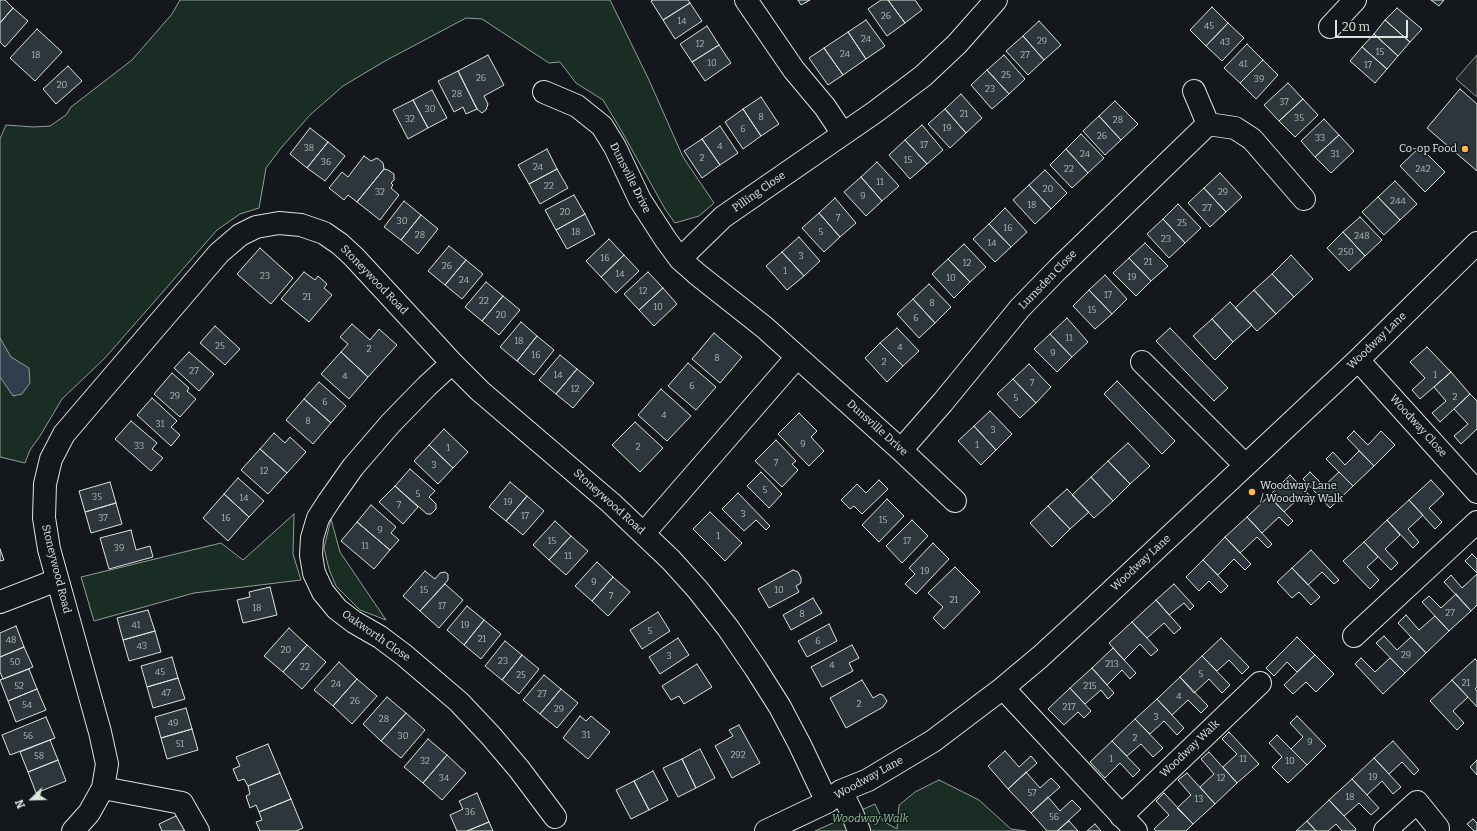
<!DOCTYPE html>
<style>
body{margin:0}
#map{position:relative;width:1477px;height:831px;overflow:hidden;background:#14181c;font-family:Bitter,serif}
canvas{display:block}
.north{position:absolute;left:12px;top:779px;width:40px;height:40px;-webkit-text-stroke:3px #14181c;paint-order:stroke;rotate:247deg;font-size:11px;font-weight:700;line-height:16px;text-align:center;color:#d8e6dc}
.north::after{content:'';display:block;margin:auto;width:14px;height:18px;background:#d8e6dc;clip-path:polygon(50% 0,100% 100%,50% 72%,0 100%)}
.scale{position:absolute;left:1335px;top:20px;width:73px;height:18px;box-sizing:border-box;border:2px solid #d8e6dc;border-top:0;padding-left:5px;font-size:12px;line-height:14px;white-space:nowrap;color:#d8e6dc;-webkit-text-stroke:3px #14181c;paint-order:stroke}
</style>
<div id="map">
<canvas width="1477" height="831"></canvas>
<div class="north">N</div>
<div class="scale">20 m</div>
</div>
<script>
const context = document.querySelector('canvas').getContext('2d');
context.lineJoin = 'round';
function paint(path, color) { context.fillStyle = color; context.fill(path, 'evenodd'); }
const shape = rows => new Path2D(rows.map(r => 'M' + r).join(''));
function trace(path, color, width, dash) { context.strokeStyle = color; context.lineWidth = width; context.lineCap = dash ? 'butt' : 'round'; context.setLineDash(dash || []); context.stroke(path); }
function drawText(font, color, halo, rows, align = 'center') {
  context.font = font + ' Bitter,serif'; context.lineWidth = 3; context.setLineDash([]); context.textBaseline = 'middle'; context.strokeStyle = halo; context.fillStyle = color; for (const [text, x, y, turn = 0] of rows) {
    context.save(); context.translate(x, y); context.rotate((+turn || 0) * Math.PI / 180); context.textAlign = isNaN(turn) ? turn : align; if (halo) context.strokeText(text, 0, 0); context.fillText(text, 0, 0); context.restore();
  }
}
const green = shape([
 [180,0,610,0,649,80,683,157,714,203,699,216,675,223,665,209,621,130,603,100,576,83,560,62,549,63,482,19,466,18,385,61,343,86,310,115,281,148,266,168,259,208,240,214,217,230,105,358,62,399,40,436,30,450,25,463,0,457,0,139,6,125,34,127,50,126,66,115,71,107,132,60,172,14,180,0],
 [294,514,293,554,301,580,194,593,94,621,81,577,221,543,243,560,294,514],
 [331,519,340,552,386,620,360,610,336,586,329,569,324,548,331,519],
 [939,780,979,800,1011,829,1026,831,815,831,875,804,883,821,897,829,899,805,915,792,939,780]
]);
const parking = shape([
 [1477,55,1477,97,1456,79,1477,55]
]);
const water = shape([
 [0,338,11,357,29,368,30,383,22,394,13,396,0,377,0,338]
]);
const building = shape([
 [0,0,5,0,13,8,0,23,0,0],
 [653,0,688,0,690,3,663,20,651,1,653,0],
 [798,0,810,0,801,5,798,0],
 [881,0,888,0,905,23,887,36,868,9,881,0],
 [888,0,915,0,922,10,905,23,888,0],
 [1431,0,1444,0,1439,6,1431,0],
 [690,3,702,21,675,39,663,20,690,3],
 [1212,7,1228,23,1206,46,1190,30,1212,7],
 [13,8,28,21,5,47,0,42,0,23,13,8],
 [1397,8,1422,29,1410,42,1385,20,1397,8],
 [866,20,885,46,866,59,848,32,866,20],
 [1385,20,1410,42,1398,56,1374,34,1385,20],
 [1039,21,1061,45,1044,60,1023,36,1039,21],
 [1228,23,1244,38,1222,61,1206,46,1228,23],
 [707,26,719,45,692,62,680,44,707,26],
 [37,29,62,52,35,81,10,58,37,29],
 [848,32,866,59,843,75,824,48,848,32],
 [1374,34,1398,56,1387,69,1362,47,1374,34],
 [1023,36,1044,60,1028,75,1006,51,1023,36],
 [1247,44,1263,60,1240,83,1224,68,1247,44],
 [719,45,731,63,705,81,692,62,719,45],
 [1362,47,1387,69,1375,83,1350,61,1362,47],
 [824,48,843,75,828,85,809,58,824,48],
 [488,55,504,85,484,96,488,104,486,110,482,113,477,109,458,71,488,55],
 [1004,55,1025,79,1009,94,987,70,1004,55],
 [1263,60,1278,75,1256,99,1240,83,1263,60],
 [68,66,82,81,56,104,43,89,68,66],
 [987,70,1009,94,992,109,971,85,987,70],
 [458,71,477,109,466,114,463,107,454,112,438,81,458,71],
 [1288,83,1303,99,1279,121,1264,105,1288,83],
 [1460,89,1477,104,1477,171,1427,128,1460,89],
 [432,90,447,118,428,128,413,100,432,90],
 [961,94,982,118,966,133,945,109,961,94],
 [761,97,779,124,761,136,743,109,761,97],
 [1303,99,1318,115,1295,137,1279,121,1303,99],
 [413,100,428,128,408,139,393,110,413,100],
 [1115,101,1138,124,1121,140,1099,116,1115,101],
 [743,109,761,136,743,149,725,122,743,109],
 [945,109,966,133,950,148,928,124,945,109],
 [1099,116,1121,140,1105,155,1083,131,1099,116],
 [1324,119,1339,135,1315,157,1301,141,1324,119],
 [922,125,943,150,927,164,905,140,922,125],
 [720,126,738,153,720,165,702,139,720,126],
 [310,128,328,142,307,168,290,154,310,128],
 [1081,134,1104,158,1088,173,1066,149,1081,134],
 [1339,135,1354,151,1331,173,1315,157,1339,135],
 [702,139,720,165,702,178,684,151,702,139],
 [905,140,927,164,910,179,889,155,905,140],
 [328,142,345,156,325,181,307,168,328,142],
 [1420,147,1445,172,1425,192,1400,166,1420,147],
 [547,149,557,169,529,184,518,165,547,149],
 [1066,149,1088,173,1072,188,1050,165,1066,149],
 [364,156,371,161,377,158,383,163,384,169,357,202,348,195,344,200,329,188,342,172,348,177,364,156],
 [877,162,899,186,882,201,861,177,877,162],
 [384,169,388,170,394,174,394,180,391,183,393,185,391,188,399,195,380,220,357,202,384,169],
 [557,169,568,188,540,204,529,184,557,169],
 [1045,170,1067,193,1051,209,1029,185,1045,170],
 [1220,173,1242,197,1226,212,1204,188,1220,173],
 [861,177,882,201,866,216,844,192,861,177],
 [1395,181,1417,204,1400,220,1378,197,1395,181],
 [1029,185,1051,209,1035,224,1013,200,1029,185],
 [1204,188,1226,212,1210,227,1188,203,1204,188],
 [574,195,585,214,556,230,545,210,574,195],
 [1378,197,1400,220,1384,235,1362,212,1378,197],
 [835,198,856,223,840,237,819,213,835,198],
 [404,201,421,215,401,240,384,227,404,201],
 [1178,204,1201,228,1185,243,1163,219,1178,204],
 [1005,208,1027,232,1011,247,989,224,1005,208],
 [819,213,840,237,824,252,802,228,819,213],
 [585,214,595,234,567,249,556,230,585,214],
 [421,215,438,229,418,254,401,240,421,215],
 [1360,217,1382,240,1365,256,1343,232,1360,217],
 [1163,219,1185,243,1169,258,1147,234,1163,219],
 [989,224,1011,247,995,262,973,239,989,224],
 [1343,232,1365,256,1349,271,1327,248,1343,232],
 [799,237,820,261,804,276,782,252,799,237],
 [609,239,624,255,601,277,586,261,609,239],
 [1145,243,1168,266,1151,281,1129,258,1145,243],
 [964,244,986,267,970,282,948,259,964,244],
 [449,246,466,260,445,285,428,271,449,246],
 [260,248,293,278,271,304,237,274,260,248],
 [782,252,804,276,787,290,766,266,782,252],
 [624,255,639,271,616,293,601,277,624,255],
 [1291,255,1313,279,1294,297,1272,274,1291,255],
 [1129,258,1151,281,1136,296,1113,273,1129,258],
 [948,259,970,282,954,298,932,274,948,259],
 [466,260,483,274,462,299,445,285,466,260],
 [304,272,315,280,318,276,327,284,324,288,332,295,309,322,281,299,304,272],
 [648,272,663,288,639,310,624,294,648,272],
 [1272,274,1294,297,1276,314,1254,290,1272,274],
 [1105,275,1127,299,1112,314,1089,290,1105,275],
 [486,282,503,296,482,321,465,307,486,282],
 [929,284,951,307,935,323,913,299,929,284],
 [663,288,677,304,654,326,639,310,663,288],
 [1089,290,1112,314,1095,329,1073,306,1089,290],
 [1254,290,1276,314,1257,331,1235,308,1254,290],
 [503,296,520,310,499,335,482,321,503,296],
 [913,299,935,323,919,338,897,314,913,299],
 [1230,302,1252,325,1233,342,1212,319,1230,302],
 [1067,318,1088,342,1072,357,1050,334,1067,318],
 [1212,319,1233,342,1215,360,1193,336,1212,319],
 [521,322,537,336,517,361,500,347,521,322],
 [352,324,370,340,379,329,397,345,368,377,341,352,348,344,340,337,352,324],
 [215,326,240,349,225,365,200,343,215,326],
 [897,328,919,351,903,366,880,343,897,328],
 [1170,328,1228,388,1214,401,1156,341,1170,328],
 [714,333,742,357,720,383,692,359,714,333],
 [1050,334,1072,357,1057,372,1034,349,1050,334],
 [537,336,554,350,534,375,517,361,537,336],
 [880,343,903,366,887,382,865,358,880,343],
 [1427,347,1451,372,1420,399,1412,390,1425,378,1410,362,1427,347],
 [189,352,214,374,199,391,174,368,189,352],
 [341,352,368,377,349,399,321,374,341,352],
 [560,355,577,369,556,394,539,380,560,355],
 [688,363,716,387,696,410,668,386,688,363],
 [1029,364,1051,387,1036,403,1013,379,1029,364],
 [577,369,594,383,573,408,556,394,577,369],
 [1451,372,1470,394,1440,422,1432,413,1446,401,1434,387,1451,372],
 [172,373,189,388,187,391,196,399,180,417,154,394,172,373],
 [1013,379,1036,403,1020,418,997,394,1013,379],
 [1117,381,1175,441,1162,454,1104,394,1117,381],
 [319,382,346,406,331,423,304,399,319,382],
 [661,389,691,416,667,441,638,415,661,389],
 [1470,394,1477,401,1477,429,1461,444,1454,436,1468,424,1454,409,1470,394],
 [152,398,177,421,171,427,180,435,171,446,137,415,152,398],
 [304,399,331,423,313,444,286,420,304,399],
 [990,411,1012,434,996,450,974,426,990,411],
 [799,413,817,431,811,437,824,451,809,466,778,434,799,413],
 [131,421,157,443,152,449,163,458,151,471,115,439,131,421],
 [635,422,663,448,640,472,612,445,635,422],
 [974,426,996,450,981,465,958,441,974,426],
 [444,429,468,452,453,468,429,445,444,429],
 [1354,431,1368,445,1381,431,1395,445,1374,466,1347,438,1354,431],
 [274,433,285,443,290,437,306,452,287,473,260,449,274,433],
 [776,440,796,461,792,464,798,470,782,487,755,461,776,440],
 [1128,443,1150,466,1130,484,1108,461,1128,443],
 [429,445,453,468,438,484,414,461,429,445],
 [260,449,287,473,268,494,241,470,260,449],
 [1359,451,1374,466,1353,486,1326,459,1333,452,1345,465,1359,451],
 [1108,461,1130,484,1113,501,1091,477,1108,461],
 [410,469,435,491,429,497,436,504,436,509,431,514,427,514,395,486,410,469],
 [761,472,782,494,769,508,747,486,761,472],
 [1310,472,1324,486,1339,472,1353,486,1330,508,1303,479,1310,472],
 [1290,475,1315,501,1310,505,1301,496,1284,512,1269,496,1290,475],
 [1091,477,1113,501,1094,518,1072,495,1091,477],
 [238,478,264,501,249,517,224,494,238,478],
 [879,480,888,489,862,514,854,506,850,509,841,500,857,484,866,493,879,480],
 [1431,480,1444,494,1429,508,1442,522,1435,529,1409,500,1431,480],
 [110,482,116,503,85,512,79,491,110,482],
 [510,482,527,496,506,521,489,507,510,482],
 [395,486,418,507,403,524,379,502,395,486],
 [1067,489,1089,512,1070,529,1048,506,1067,489],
 [738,493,770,526,766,530,756,520,744,531,722,509,738,493],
 [224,494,249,517,228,541,203,518,224,494],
 [527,496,544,511,523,535,506,521,527,496],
 [1269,496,1293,521,1288,526,1279,517,1262,533,1247,517,1269,496],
 [887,499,904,516,879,542,862,525,887,499],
 [1409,500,1423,515,1408,529,1419,542,1413,548,1387,520,1409,500],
 [116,503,122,524,91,533,85,512,116,503],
 [371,505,396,527,391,533,399,540,390,550,357,522,371,505],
 [1048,506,1070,529,1052,547,1030,523,1048,506],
 [710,512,742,543,725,561,693,529,710,512],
 [1247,517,1272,544,1268,548,1257,537,1240,553,1225,537,1247,517],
 [912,520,928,536,902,563,886,546,912,520],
 [1387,520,1400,535,1385,549,1398,563,1391,570,1364,542,1387,520],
 [555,521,571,536,549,560,533,545,555,521],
 [357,522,390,550,374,569,341,541,357,522],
 [131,530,136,550,150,546,153,557,109,569,100,538,131,530],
 [571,536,588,551,566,575,549,560,571,536],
 [1225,537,1251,564,1245,570,1234,559,1218,575,1203,560,1225,537],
 [1364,542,1378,557,1367,567,1379,580,1370,589,1343,561,1364,542],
 [933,543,949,559,916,594,905,584,915,574,909,568,933,543],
 [0,549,4,560,0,561,0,549],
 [1311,550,1339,580,1334,584,1322,572,1308,585,1292,568,1311,550],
 [1472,554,1477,559,1477,573,1465,561,1472,554],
 [1203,560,1228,586,1221,593,1209,581,1199,591,1186,577,1203,560],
 [597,562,613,577,592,601,575,586,597,562],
 [955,567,980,592,944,629,933,618,943,607,928,593,955,567],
 [1292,568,1320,597,1311,605,1299,592,1292,598,1277,582,1292,568],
 [793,570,798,572,801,578,801,583,796,586,799,592,769,608,758,589,793,570],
 [425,571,435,579,440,573,445,572,448,574,448,580,420,611,403,596,425,571],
 [1477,574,1477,605,1471,611,1444,582,1451,575,1462,588,1477,574],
 [613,577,630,592,608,616,592,601,613,577],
 [445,584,463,600,439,628,420,611,445,584],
 [1174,584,1194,606,1190,610,1184,603,1169,615,1156,600,1174,584],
 [270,587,277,615,243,623,237,600,250,597,249,592,270,587],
 [1456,594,1471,611,1449,631,1422,602,1429,596,1441,608,1456,594],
 [813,598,822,613,791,630,783,615,813,598],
 [1156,600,1181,628,1174,634,1164,623,1147,638,1132,622,1156,600],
 [467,606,484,620,464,645,447,630,467,606],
 [148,610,155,631,123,640,117,618,148,610],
 [658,612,670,631,642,649,630,630,658,612],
 [1406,615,1419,630,1435,616,1449,631,1426,653,1398,623,1406,615],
 [484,620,501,634,481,659,464,645,484,620],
 [1132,622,1158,650,1151,656,1140,644,1124,660,1109,643,1132,622],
 [829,624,837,641,807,657,798,641,829,624],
 [16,626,24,647,0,657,0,633,16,626],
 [289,628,307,645,283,672,264,656,289,628],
 [155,631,161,652,129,661,123,640,155,631],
 [1384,636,1397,650,1411,637,1426,653,1405,673,1376,643,1384,636],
 [1297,637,1315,655,1297,672,1287,662,1274,676,1266,668,1297,637],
 [678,638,689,655,660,674,649,657,678,638],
 [1221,638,1249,667,1242,674,1229,660,1217,671,1202,656,1221,638],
 [505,641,522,655,502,680,485,666,505,641],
 [307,645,326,662,302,689,283,672,307,645],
 [852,645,859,658,849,663,853,671,822,687,811,667,852,645],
 [24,647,33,667,3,679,0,672,0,657,24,647],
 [1113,648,1136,673,1130,679,1122,670,1107,685,1092,668,1113,648],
 [522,655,539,669,519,694,502,680,522,655],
 [1315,655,1334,674,1316,692,1306,682,1293,694,1284,685,1315,655],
 [1202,656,1230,685,1222,693,1209,679,1194,693,1180,677,1202,656],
 [172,657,178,678,147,687,141,666,172,657],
 [1361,658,1375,672,1390,658,1405,673,1383,694,1355,664,1361,658],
 [1475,659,1477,661,1477,687,1475,689,1477,691,1477,707,1452,680,1475,659],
 [339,662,357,679,333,706,314,690,339,662],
 [697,664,712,687,684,704,679,696,671,700,662,686,697,664],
 [1092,668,1114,693,1108,699,1101,690,1085,704,1070,688,1092,668],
 [29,669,37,689,8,701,0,680,29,669],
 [544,675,561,689,540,714,523,700,544,675],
 [1180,677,1208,706,1201,713,1188,700,1172,715,1157,699,1180,677],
 [178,678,185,699,153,708,147,687,178,678],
 [357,679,377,696,352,724,333,706,357,679],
 [862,680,873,698,880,694,883,695,887,701,883,707,846,728,830,698,862,680],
 [1452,680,1468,697,1453,711,1464,723,1457,730,1430,701,1452,680],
 [1070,688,1091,711,1084,718,1078,712,1064,725,1048,709,1070,688],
 [37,689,46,710,16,722,8,701,37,689],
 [561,689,578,703,557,728,540,714,561,689],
 [387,697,406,713,381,741,363,724,387,697],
 [1157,699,1184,728,1177,735,1164,721,1150,734,1135,719,1157,699],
 [186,708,192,729,161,738,155,717,186,708],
 [406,713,425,730,401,758,381,741,406,713],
 [580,716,586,721,591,716,610,732,588,759,563,738,580,716],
 [1297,716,1326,746,1307,765,1291,749,1303,737,1290,723,1297,716],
 [46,717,55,738,10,755,2,735,46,717],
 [1135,719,1163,748,1153,757,1141,744,1127,756,1112,741,1135,719],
 [739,725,760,763,732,778,715,746,733,736,729,730,739,725],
 [192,729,198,750,167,759,161,738,192,729],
 [1229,732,1259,764,1237,783,1223,767,1237,754,1222,739,1229,732],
 [1277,735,1307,765,1288,783,1272,767,1282,757,1269,743,1277,735],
 [428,739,447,755,423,783,404,767,428,739],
 [50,740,58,760,28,772,20,752,50,740],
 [1112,741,1140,770,1133,777,1120,763,1105,778,1090,762,1112,741],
 [1393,741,1419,770,1414,775,1402,762,1389,774,1374,758,1393,741],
 [268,744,280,773,248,786,244,779,238,781,233,769,240,766,236,757,268,744],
 [700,749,715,778,696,788,682,759,700,749],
 [1005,751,1019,767,1031,756,1037,763,1008,789,988,766,1005,751],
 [1209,752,1237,783,1215,804,1200,787,1214,774,1201,759,1209,752],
 [447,755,466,773,442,800,423,783,447,755],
 [1374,758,1401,787,1393,794,1382,781,1367,795,1352,779,1374,758],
 [682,759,696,788,678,797,663,768,682,759],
 [58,760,66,781,36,793,28,772,58,760],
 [1477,760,1477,775,1470,767,1477,760],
 [653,771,668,800,649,810,634,781,653,771],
 [1026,772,1040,788,1051,778,1060,787,1031,813,1008,789,1026,772],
 [280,773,291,799,259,812,256,805,250,808,246,796,250,794,248,786,280,773],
 [1187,773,1215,804,1193,824,1177,808,1191,795,1178,780,1187,773],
 [1352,779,1379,808,1371,815,1359,803,1344,816,1329,800,1352,779],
 [634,781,649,810,631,819,616,790,634,781],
 [477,793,489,822,467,831,457,831,450,815,463,809,459,801,477,793],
 [1164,793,1193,824,1186,831,1156,831,1154,829,1169,815,1156,801,1164,793],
 [1048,797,1060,811,1072,800,1081,809,1057,831,1047,831,1031,813,1048,797],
 [291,799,303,828,296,831,260,831,256,822,262,820,259,812,291,799],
 [1329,800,1356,829,1355,831,1342,831,1336,824,1328,831,1316,831,1307,821,1329,800],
 [178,815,185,831,162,831,159,824,178,815],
 [1473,819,1477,823,1477,831,1474,831,1467,824,1473,819],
 [1069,821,1078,831,1057,831,1069,821],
 [1307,821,1316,831,1296,831,1307,821],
 [489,822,493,831,467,831,489,822],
 [1095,824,1101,831,1087,831,1095,824]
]);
const minor = shape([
 [746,0,794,70,825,107,843,134],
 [1330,27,1355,0],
 [1194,91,1208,124],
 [544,92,577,106,602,126,615,147,640,200,666,240,680,259,697,274,764,327,901,450,955,501],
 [1208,124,1235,128,1252,139,1304,199],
 [680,259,723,217,875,112,923,76,957,44,996,0],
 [1358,360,1477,492],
 [1142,362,1245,465],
 [452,363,427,386,391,423,353,467,329,501,318,518,312,538,311,555,314,573,323,592,337,609,354,622,380,637,404,655,459,702,491,736,519,769,555,817],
 [901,450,943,402,1020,308,1058,269,1208,124],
 [644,533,797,357],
 [0,602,57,580],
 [1354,636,1477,522],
 [1003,688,1136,831],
 [103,788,182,803,198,831],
 [841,791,852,813,859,831],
 [1121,816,1260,683],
 [73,831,89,813,103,788,107,764,100,732,49,549,44,518,45,484,51,459,64,434,219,253,240,235,256,227,279,223,301,225,324,233,340,244,354,257,452,363,480,391,611,503,671,560,698,590,728,628,756,669,780,707,800,745,827,802],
 [766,831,827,802,841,791,868,780,933,741,1003,688,1040,657,1089,612,1358,360,1477,243],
 [1385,831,1417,802,1438,828]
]);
const markers = [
 [1465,149,4,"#ffb74d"],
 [1252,492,4,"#ffb74d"]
];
const numberNames = [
 ["26",886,16],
 ["14",682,21],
 ["45",1209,26],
 ["24",866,39],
 ["29",1042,41],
 ["43",1225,42],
 ["12",700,44],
 ["15",1380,52],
 ["24",845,54],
 ["18",36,55],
 ["27",1025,55],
 ["10",712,63],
 ["41",1243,64],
 ["17",1368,65],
 ["25",1006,75],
 ["26",481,78],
 ["39",1259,79],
 ["20",62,85],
 ["23",990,89],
 ["28",457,94],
 ["37",1284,102],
 ["30",430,109],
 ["21",964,114],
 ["8",761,117],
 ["35",1299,118],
 ["32",410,119],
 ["28",1118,120],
 ["19",947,128],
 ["6",743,129],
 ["26",1102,136],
 ["33",1320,138],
 ["17",924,145],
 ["4",720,146],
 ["38",309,148],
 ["24",1085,154],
 ["31",1335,154],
 ["2",702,158],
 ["15",908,160],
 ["36",326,162],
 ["24",538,167],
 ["22",1069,169],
 ["242",1423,169],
 ["11",880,182],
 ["22",549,186],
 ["20",1048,189],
 ["32",380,192],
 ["29",1223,192],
 ["9",863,196],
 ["244",1398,201],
 ["18",1032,205],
 ["27",1207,208],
 ["20",565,212],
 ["7",838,218],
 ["30",402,221],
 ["25",1182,223],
 ["16",1008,228],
 ["18",576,232],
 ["5",821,232],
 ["28",420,235],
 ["248",1362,236],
 ["23",1166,239],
 ["14",992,243],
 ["250",1346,252],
 ["3",801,256],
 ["16",605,258],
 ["21",1148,262],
 ["12",967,263],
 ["26",447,266],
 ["1",785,271],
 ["14",620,274],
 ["23",265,276],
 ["19",1132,277],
 ["10",951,278],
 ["24",464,280],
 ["12",643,291],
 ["17",1108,295],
 ["21",307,297],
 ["22",484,301],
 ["8",932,303],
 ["10",658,307],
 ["15",1092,310],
 ["20",501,315],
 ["6",916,318],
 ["11",1069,338],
 ["18",519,341],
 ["25",220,346],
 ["4",900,347],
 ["2",369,349],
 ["9",1053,353],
 ["16",536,355],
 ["8",717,358],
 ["2",884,362],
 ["27",194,371],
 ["14",558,375],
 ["1",1435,375],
 ["4",345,376],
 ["7",1032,383],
 ["6",692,386],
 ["12",575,389],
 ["29",175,396],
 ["2",1455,397],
 ["5",1016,398],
 ["6",325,402],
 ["4",664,415],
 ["8",308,421],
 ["31",160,424],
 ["3",993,430],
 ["9",803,444],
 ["1",977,445],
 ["33",139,446],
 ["2",638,447],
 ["1",448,448],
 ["7",776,463],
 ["3",434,465],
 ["12",264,471],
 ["5",765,490],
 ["5",418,494],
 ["35",97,497],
 ["14",244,498],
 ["19",508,502],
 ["7",399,505],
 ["3",743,514],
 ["17",525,516],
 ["37",103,518],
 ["16",226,518],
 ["15",883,520],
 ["9",380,530],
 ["1",718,536],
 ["15",552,541],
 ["17",907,541],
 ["11",365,546],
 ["39",119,548],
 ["11",568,556],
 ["19",925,571],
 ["9",594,582],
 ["15",424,590],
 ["10",779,590],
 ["7",611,596],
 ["21",954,600],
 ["17",442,606],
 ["18",257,608],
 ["27",1450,613],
 ["8",802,614],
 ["41",136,625],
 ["19",465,625],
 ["5",650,631],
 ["21",482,639],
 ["48",11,640],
 ["6",818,641],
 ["43",142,646],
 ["20",286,650],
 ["29",1406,655],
 ["3",669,656],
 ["23",503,661],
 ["50",15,662],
 ["213",1112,664],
 ["4",832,665],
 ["22",305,667],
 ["45",160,672],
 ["5",1201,674],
 ["25",521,675],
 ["21",1466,683],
 ["24",336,684],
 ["52",19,686],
 ["215",1090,686],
 ["47",166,693],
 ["27",542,694],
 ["4",1179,696],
 ["26",355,701],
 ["2",859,704],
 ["54",27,705],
 ["217",1069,707],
 ["29",559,709],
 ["3",1156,717],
 ["28",384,719],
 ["49",173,723],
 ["31",586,735],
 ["56",28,736],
 ["30",403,736],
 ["2",1135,738],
 ["9",1310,742],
 ["51",180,744],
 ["292",738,755],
 ["58",39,756],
 ["1",1111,759],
 ["11",1243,759],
 ["32",425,761],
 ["10",1290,761],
 ["19",1373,777],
 ["34",444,778],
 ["12",1221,778],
 ["57",1032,793],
 ["18",1350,797],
 ["13",1199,799],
 ["36",470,812],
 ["56",1054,817]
];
const poiNames = [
 ["Co-op Food",1457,149],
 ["Woodway Lane",1260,486,"left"],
 ["/ Woodway Walk",1260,499,"left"]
];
const streetNames = [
 ["Dunsville Drive",630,178,63],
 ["Pilling Close",759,192,-35],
 ["Stoneywood Road",374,280,46],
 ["Lumsden Close",1048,280,-46],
 ["Woodway Lane",1377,341,-44],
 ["Woodway Close",1418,426,48],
 ["Dunsville Drive",877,428,42],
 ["Stoneywood Road",609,502,42],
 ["Woodway Lane",1141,563,-43],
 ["Stoneywood Road",56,569,76],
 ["Oakworth Close",376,636,35],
 ["Woodway Walk",1190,749,-44],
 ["Woodway Lane",869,778,-29]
];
const parkNames = [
 ["Woodway Walk",870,819]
];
paint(green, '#1a2d24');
trace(green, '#939e99', 1);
paint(parking, '#24282b');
trace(parking, '#939e99', 1);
paint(water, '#2f3f4d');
trace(water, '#939e99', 1);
paint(building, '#2c363c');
trace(building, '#d8e6dc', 1);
trace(minor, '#d8e6dc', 24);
trace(minor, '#14181c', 22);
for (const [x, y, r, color] of markers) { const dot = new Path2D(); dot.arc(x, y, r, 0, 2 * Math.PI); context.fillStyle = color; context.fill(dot); trace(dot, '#14181c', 1.5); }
drawText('9px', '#adbab4', null, numberNames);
drawText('11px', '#d8e6dc', '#14181c', poiNames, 'right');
drawText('11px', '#d8e6dc', '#14181c', streetNames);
drawText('italic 11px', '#8ac095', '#14181c', parkNames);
</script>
